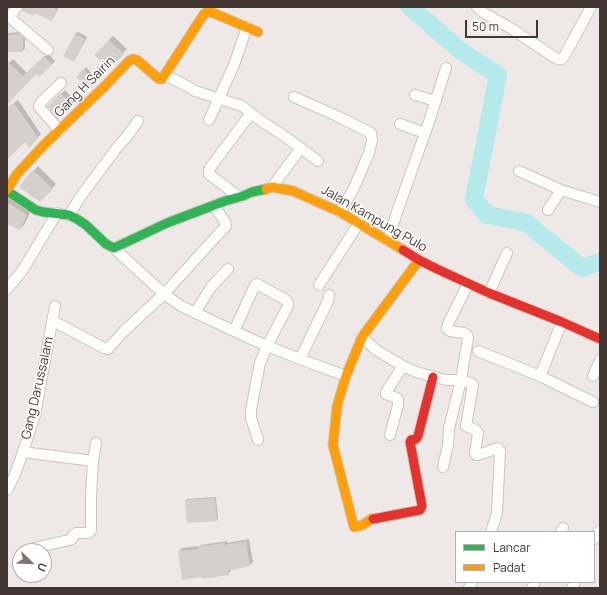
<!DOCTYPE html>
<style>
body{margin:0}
#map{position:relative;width:607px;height:595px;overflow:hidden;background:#eee9e6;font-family:Manrope,sans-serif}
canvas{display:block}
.frame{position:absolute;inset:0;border:8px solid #433733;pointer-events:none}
.legend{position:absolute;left:455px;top:531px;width:140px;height:52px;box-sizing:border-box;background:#fff;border:1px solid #b4afad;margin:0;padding:5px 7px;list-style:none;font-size:12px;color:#433733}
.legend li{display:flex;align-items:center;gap:8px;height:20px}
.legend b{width:20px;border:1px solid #b4afad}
.north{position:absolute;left:12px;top:543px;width:40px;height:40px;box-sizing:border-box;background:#fff;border:1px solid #b4afad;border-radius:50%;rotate:113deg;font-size:11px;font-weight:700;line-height:16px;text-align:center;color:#433733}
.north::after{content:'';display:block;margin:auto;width:14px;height:18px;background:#7f7572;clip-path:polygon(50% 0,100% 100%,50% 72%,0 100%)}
.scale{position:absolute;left:465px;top:20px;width:73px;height:18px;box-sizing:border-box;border:2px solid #433733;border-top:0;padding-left:5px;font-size:12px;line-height:14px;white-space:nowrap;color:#433733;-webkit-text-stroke:3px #fff;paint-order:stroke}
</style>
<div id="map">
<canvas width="607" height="595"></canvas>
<div class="frame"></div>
<ul class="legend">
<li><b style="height:5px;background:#30b455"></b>Lancar</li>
<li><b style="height:5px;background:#ff9f0a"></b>Padat</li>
</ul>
<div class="north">U</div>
<div class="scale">50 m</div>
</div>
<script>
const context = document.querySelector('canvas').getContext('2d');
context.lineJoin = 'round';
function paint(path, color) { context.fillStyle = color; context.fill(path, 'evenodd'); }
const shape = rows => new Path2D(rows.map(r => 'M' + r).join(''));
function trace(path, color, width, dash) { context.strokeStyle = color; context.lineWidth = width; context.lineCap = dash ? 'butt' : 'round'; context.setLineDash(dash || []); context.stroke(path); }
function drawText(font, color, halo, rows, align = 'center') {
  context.font = font + ' Manrope,sans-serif'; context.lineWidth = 3; context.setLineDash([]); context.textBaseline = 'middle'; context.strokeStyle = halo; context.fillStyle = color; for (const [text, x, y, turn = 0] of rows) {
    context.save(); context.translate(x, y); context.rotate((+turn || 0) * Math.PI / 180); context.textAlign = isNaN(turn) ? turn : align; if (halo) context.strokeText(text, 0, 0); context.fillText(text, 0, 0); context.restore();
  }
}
const shadow = shape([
 [25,7,59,7,54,17,52,20,36,12,33,15],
 [23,32,25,35,25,48,23,51,7,51,7,33],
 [78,32,87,37,76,58,74,60,75,34],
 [113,36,127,49,109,67,109,40],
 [48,53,55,61,39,76,36,73,7,97,7,65,13,59,27,73],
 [86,67,97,80,88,88,77,77],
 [65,90,75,101,58,117,48,106,61,93,62,93],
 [18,100,41,134,29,146,25,141,7,159,7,108],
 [38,166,56,184,40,201,25,180],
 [7,195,31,211,24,225,20,229,7,223],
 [216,497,218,519,217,520,186,500,187,499],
 [249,539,253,562,250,565,231,569,231,571,228,574,179,551,182,548,200,546,201,545,227,541,227,543]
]);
const river = shape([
 [410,7,461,51,498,75,474,199,487,215,525,222,582,268,600,262]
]);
const building = shape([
 [23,7,52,7,57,10,52,21,34,13,33,16,22,11],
 [20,34,23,37,23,52,7,52,7,35],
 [75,34,85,39,74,62,63,56],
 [109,40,124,54,109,69,94,55],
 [44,56,52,65,39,77,36,74,7,105,7,61,23,76],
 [83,69,95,83,88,90,76,77],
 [61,93,72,105,58,119,47,106],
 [14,103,38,138,29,148,25,142,7,160,7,108],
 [33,170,53,189,40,202,19,187,24,180],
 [9,203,27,215,20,230,7,224,7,207],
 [215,498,217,521,187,523,185,500],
 [246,541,250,566,228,571,229,575,202,579,202,577,182,580,178,551,198,549,198,547,224,543,225,545]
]);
const street = shape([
 [477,7,484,13,512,29,554,57,558,59,562,59,565,55,591,7],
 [7,15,48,50],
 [10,17,17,7],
 [165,75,187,86,195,91,242,106,257,118,287,138,318,161],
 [415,95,436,101],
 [294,97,337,116,371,133,372,140,369,153,353,190,340,212],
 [209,120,234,65,247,27],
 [400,124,425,133],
 [60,131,39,107,40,103,61,83],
 [519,171,561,190,600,202],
 [272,187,301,148],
 [239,197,209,174,209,171,210,168,251,113],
 [548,210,561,190],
 [69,215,81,196,116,149,128,135,138,121],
 [388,241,397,212,429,122,446,68],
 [114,248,164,294,181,306,234,331,267,346,300,359,346,376],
 [319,285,359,223],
 [7,289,22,271,57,213],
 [489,293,507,253],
 [195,313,211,287,228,269],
 [53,321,104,348,108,349,123,332,164,294,223,229,226,226,225,222,214,206],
 [234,331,255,285,257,284,286,300,288,303,288,306,267,346,260,363,257,378,251,410,251,418,258,440],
 [362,337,376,350,403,366,416,372,446,380,461,380,472,384,473,385,466,426,476,430,478,433,475,453,476,455,478,455,498,448,500,451,497,513,491,532],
 [478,351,540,376,562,322],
 [300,359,328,301,329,295],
 [540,376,593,402],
 [593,376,600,360],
 [390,435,398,405,398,400,397,398,386,394,386,392,403,366],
 [23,452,93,461,91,495,91,530,90,532,88,533,76,533,74,534,72,539,69,540,34,548],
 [93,461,96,443],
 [443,467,448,445,449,428,461,380,468,338,467,335,464,333,450,331,447,328,448,324,468,284],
 [7,490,14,477,23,452,35,415,55,306],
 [561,532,563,528],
 [594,539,600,530],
 [469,588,472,582],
 [532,588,535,582],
 [572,588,575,582]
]);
const fast = shape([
 [7,191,36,210,43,212,69,215,77,219,86,225,106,244,114,248,167,223,225,201,243,196,252,192,266,189]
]);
const slow = shape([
 [266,189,272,187,293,191,340,212,403,250],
 [7,190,17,174,43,146,106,85,129,61,133,59,137,60,159,79,162,79,204,14,207,12,211,12,258,32],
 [373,519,371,519,363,525,354,527,333,445,337,406,346,376,362,337,419,260]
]);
const jam = shape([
 [403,250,419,260,437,269,489,293,562,322,600,339],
 [373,519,420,510,422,506,410,442,411,440,416,439,418,436,433,377]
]);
const streetNames = [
 ["Gang H Sairin",85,87,-45],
 ["Jalan Kampung Pulo",374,219,30],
 ["Gang Darussalam",38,388,-77]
];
paint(shadow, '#0003');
trace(river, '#b5eaec', 18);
paint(building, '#d6d0cd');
trace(street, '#cac5c2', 12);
trace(fast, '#cfc5be', 11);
trace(slow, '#cfc5be', 11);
trace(jam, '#cfc5be', 11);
trace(street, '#fcfcfb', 10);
trace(fast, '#30b455', 9);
trace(slow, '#ff9f0a', 9);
trace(jam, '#e5322d', 9);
drawText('13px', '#433733', '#fff', streetNames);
</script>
